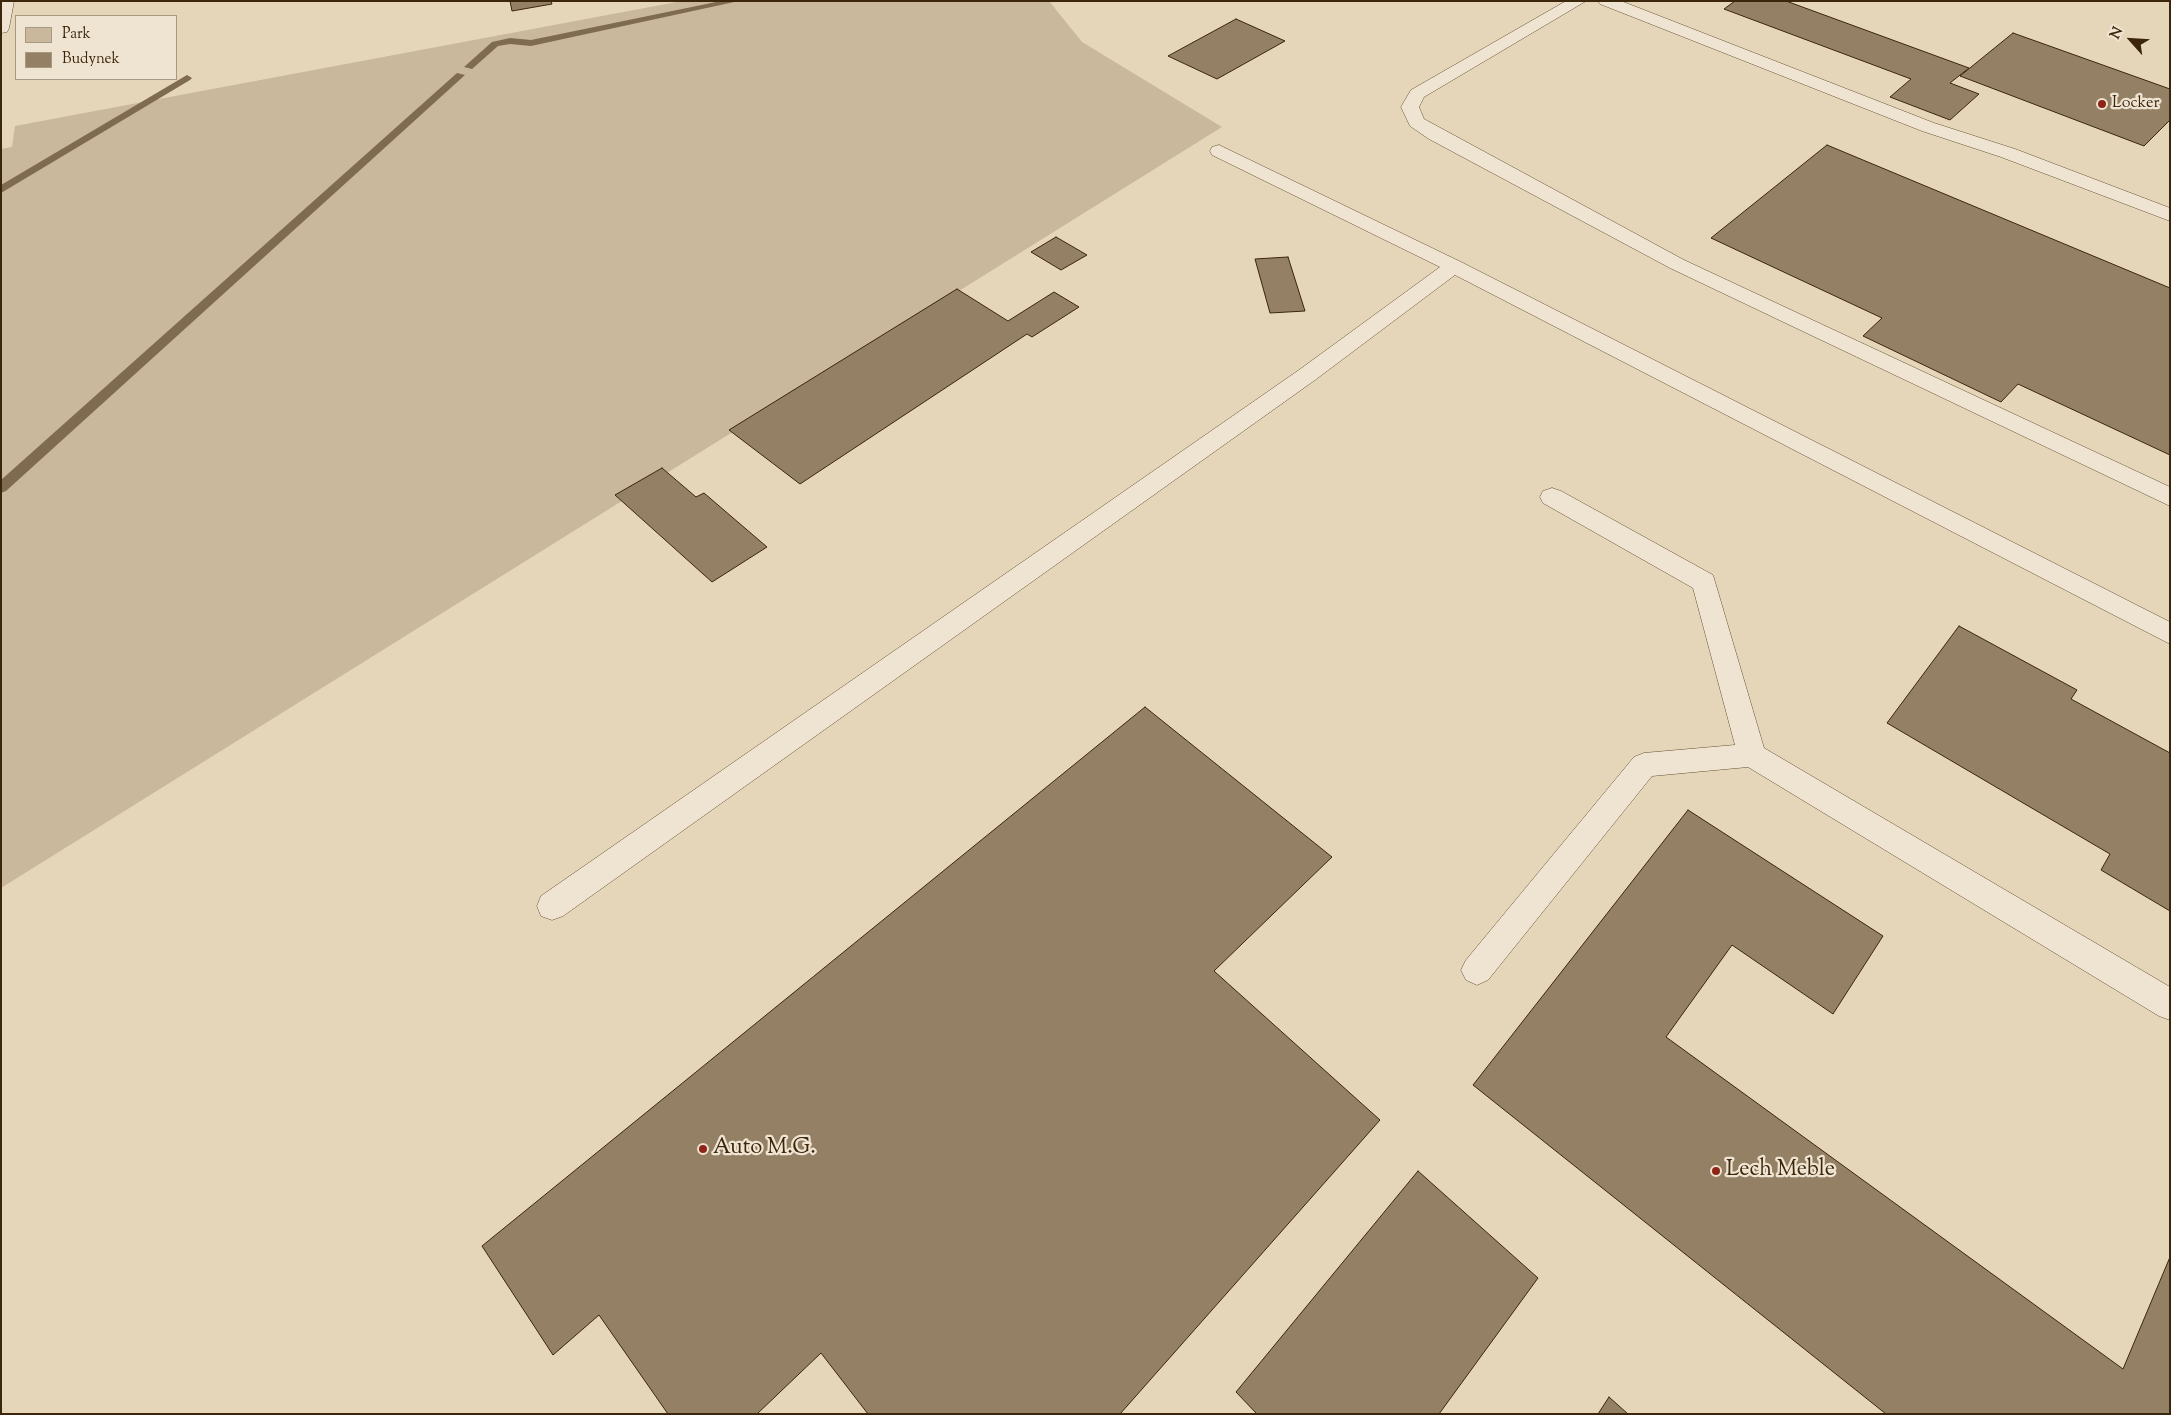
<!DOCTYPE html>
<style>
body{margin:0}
#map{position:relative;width:2171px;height:1415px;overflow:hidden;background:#e6d6b9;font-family:"Sorts Mill Goudy",serif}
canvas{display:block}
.frame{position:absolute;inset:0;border:2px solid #3b250b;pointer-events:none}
.legend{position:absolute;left:15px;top:15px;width:162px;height:65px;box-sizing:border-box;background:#efe4d2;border:1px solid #a79882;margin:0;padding:6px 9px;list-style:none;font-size:15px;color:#3b250b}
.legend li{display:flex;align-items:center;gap:10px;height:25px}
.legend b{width:25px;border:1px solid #a79882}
.north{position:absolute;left:2106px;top:15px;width:50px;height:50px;-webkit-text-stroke:4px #efe4d2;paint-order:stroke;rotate:296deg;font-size:14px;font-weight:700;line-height:20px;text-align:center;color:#3b250b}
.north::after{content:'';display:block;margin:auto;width:18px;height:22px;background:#3b250b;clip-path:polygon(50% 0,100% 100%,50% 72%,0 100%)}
</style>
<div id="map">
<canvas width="2171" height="1415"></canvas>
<div class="frame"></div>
<ul class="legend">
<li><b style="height:14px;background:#c9b89b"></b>Park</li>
<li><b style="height:14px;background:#948165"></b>Budynek</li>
</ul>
<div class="north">N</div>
</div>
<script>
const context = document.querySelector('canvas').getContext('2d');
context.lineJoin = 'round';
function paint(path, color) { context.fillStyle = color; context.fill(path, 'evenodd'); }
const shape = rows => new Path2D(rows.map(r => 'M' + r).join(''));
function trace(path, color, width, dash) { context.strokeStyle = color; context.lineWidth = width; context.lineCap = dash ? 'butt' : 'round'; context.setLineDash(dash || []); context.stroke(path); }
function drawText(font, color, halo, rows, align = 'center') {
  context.font = font + ' "Sorts Mill Goudy",serif'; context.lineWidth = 4.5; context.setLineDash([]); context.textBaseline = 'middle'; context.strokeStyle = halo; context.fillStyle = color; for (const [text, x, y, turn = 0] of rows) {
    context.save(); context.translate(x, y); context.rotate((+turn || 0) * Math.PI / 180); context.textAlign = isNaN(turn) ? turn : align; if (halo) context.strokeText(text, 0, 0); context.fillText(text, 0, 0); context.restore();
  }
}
const green = shape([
 [682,1,1049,1,1082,42,1222,127,1,888,1,149,12,147,15,126]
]);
const stream = shape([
 [721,1,739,1,531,46,510,44,498,46,472,69,464,67,492,42,510,38,531,40,721,1],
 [457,73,465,75,6,491,1,493,1,480,457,73],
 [187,75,192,78,190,80,1,193,1,185,187,75]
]);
const building = shape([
 [510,1,551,1,552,4,512,11,510,1],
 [1735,1,1786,1,1969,68,1950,83,1979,94,1950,120,1890,97,1911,79,1724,9,1735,1],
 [1236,19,1285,41,1217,79,1168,56,1236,19],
 [2013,33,2170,89,2170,120,2144,146,1960,76,2013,33],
 [1827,145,2170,288,2170,455,2018,384,2001,402,1863,336,1882,318,1711,238,1827,145],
 [1056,237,1087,255,1061,270,1031,252,1056,237],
 [1288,257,1305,311,1270,313,1255,259,1288,257],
 [957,289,1008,321,1054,292,1079,307,1032,337,1027,334,800,484,729,430,957,289],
 [662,468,696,497,704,493,767,547,712,582,615,495,662,468],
 [1959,626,2077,690,2071,699,2170,753,2170,911,2101,870,2110,854,1887,723,1959,626],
 [1145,707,1332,857,1214,971,1380,1120,1120,1414,868,1414,821,1353,757,1414,668,1414,599,1315,553,1355,482,1246,1145,707],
 [1688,810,1883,936,1833,1014,1732,945,1666,1037,2123,1369,2170,1257,2170,1414,1886,1414,1473,1085,1688,810],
 [1418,1171,1538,1278,1439,1414,1257,1414,1236,1392,1418,1171],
 [1609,1397,1628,1414,1598,1414,1609,1397]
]);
const lane = shape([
 [1,1,14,1,9,28,7,32,1,33,1,1],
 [1566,1,1586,1,1424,97,1419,107,1424,119,1684,260,2170,487,2170,506,1670,268,1429,139,1410,126,1401,107,1411,90,1566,1],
 [1598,1,1621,1,1934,123,2015,149,2170,208,2170,221,2001,157,1922,131,1600,4,1598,1],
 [1219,145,1461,262,2170,622,2170,644,1455,275,1315,380,563,916,552,920,541,916,537,906,541,896,1299,370,1440,267,1212,155,1210,151,1212,147,1219,145],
 [1552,488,1561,491,1713,575,1764,748,2170,987,2170,1020,2159,1016,1748,767,1652,776,1488,980,1477,985,1466,980,1461,970,1466,960,1634,757,1644,753,1735,745,1693,588,1543,503,1540,497,1543,491,1552,488]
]);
const markers = [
 [2102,104,5,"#8f2418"],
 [703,1149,5,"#8f2418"],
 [1716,1171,5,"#8f2418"]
];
const farPoinames = [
 ["Locker",2112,104]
];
const nearPoinames = [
 ["Auto M.G.",713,1149],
 ["Lech Meble",1726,1171]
];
paint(green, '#c9b89b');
paint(stream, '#7f6b50');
paint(building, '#948165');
trace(building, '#3b250b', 1);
trace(lane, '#665136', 1);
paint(lane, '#efe4d2');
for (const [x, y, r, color] of markers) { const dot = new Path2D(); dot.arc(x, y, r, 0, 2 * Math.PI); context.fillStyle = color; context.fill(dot); trace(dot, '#efe4d2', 2); }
drawText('16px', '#3b250b', '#efe4d2', farPoinames, 'left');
drawText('22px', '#3b250b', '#efe4d2', nearPoinames, 'left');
</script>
